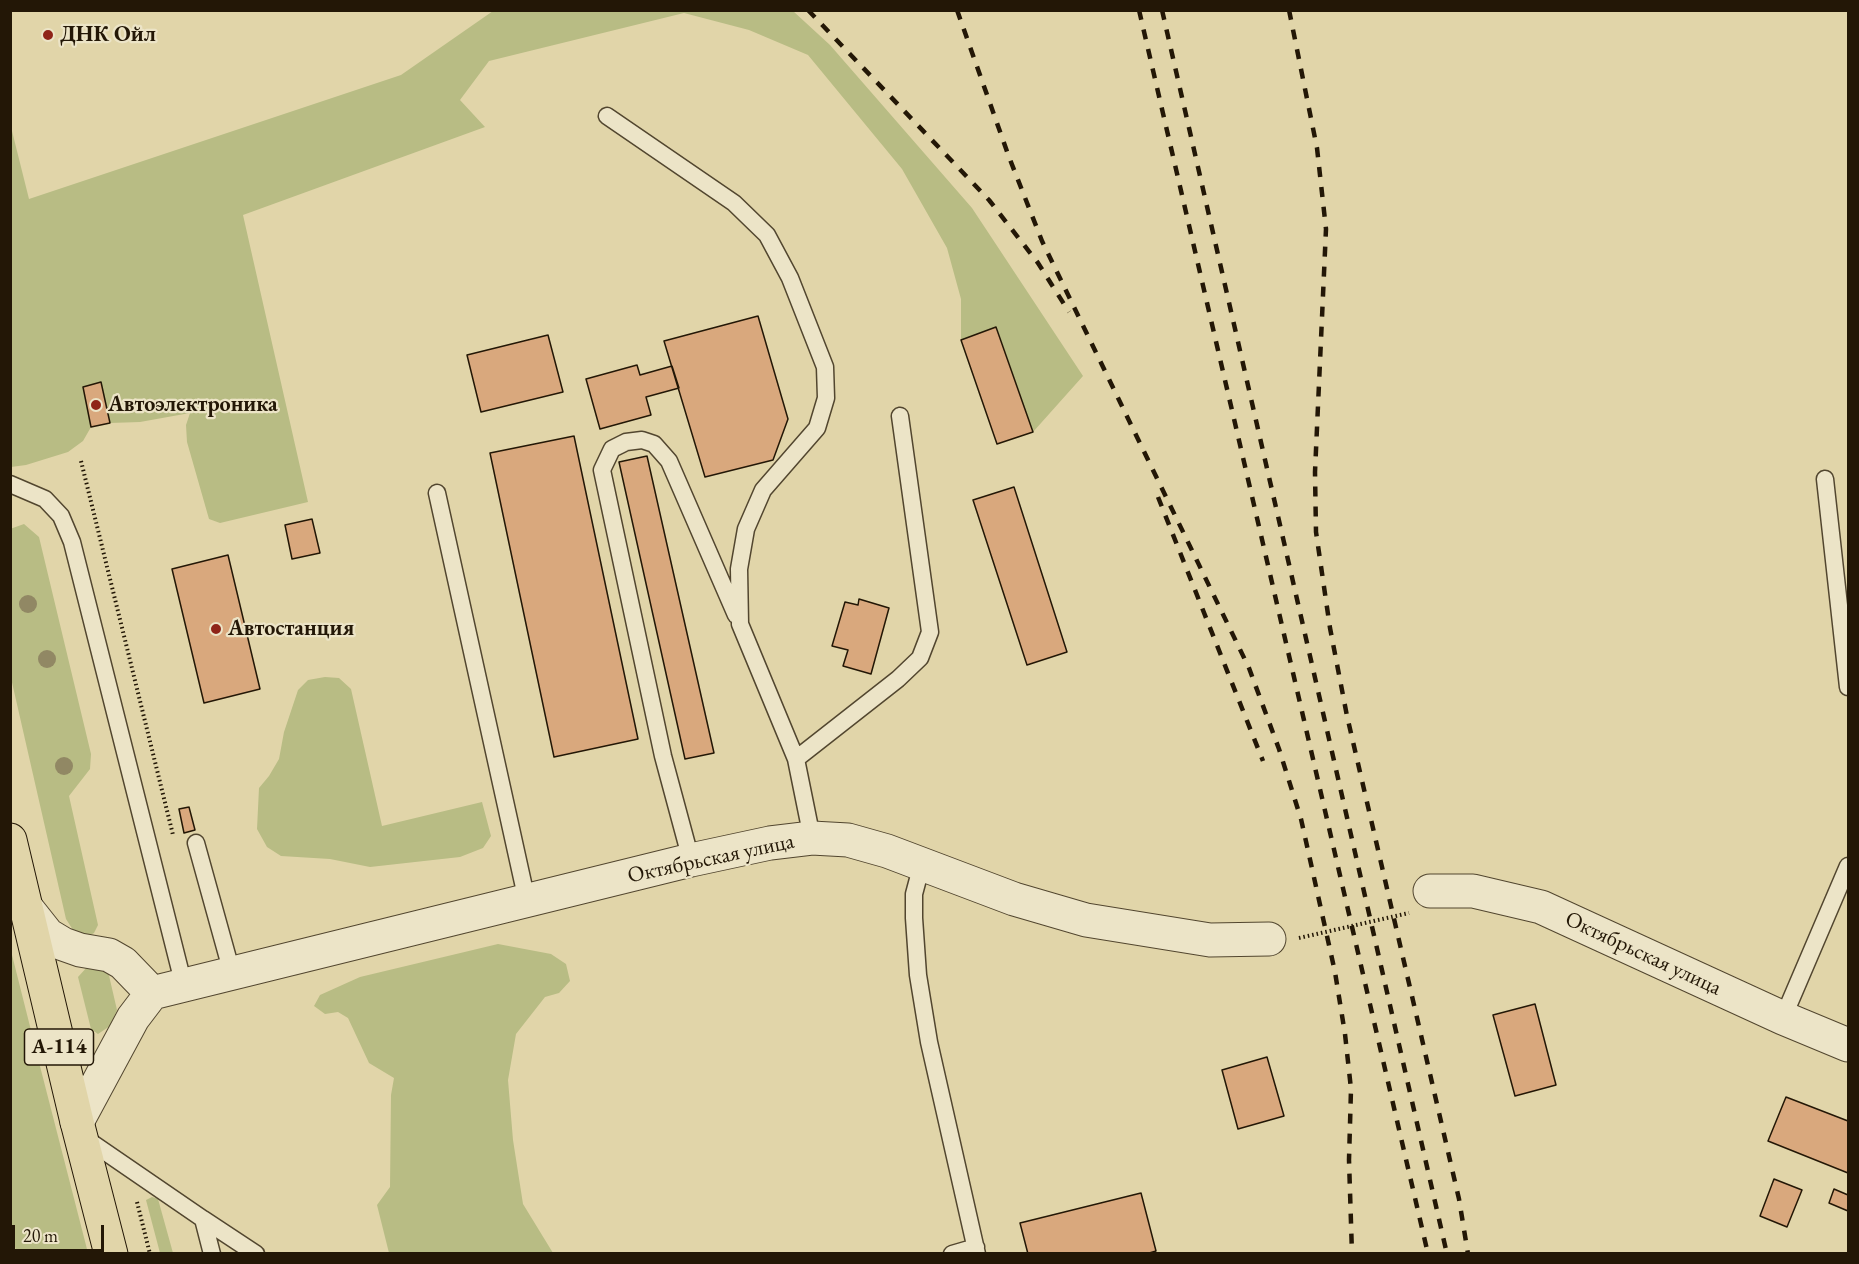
<!DOCTYPE html>
<meta charset="utf-8">
<style>
body{margin:0}
#map{position:relative;width:1859px;height:1264px;overflow:hidden;background:#e1d5a9;font-family:"EB Garamond",serif}
canvas{display:block}
.frame{position:absolute;inset:0;border:12px solid #231706;pointer-events:none}
.scale{position:absolute;left:12px;top:1225px;width:92px;height:27px;box-sizing:border-box;border:3px solid #231706;border-top:0;padding-left:8px;font-size:18px;line-height:21px;white-space:nowrap;color:#231706;-webkit-text-stroke:4px #ece4c7;paint-order:stroke}
</style>
<div id="map">
<canvas width="1859" height="1264"></canvas>
<div class="frame"></div>
<div class="scale">20 m</div>
</div>
<script>
const context = document.querySelector('canvas').getContext('2d');
context.lineJoin = 'round';
function paint(path, color) { context.fillStyle = color; context.fill(path, 'evenodd'); }
const shape = rows => new Path2D(rows.map(r => 'M' + r).join(''));
function trace(path, color, width, dash) { context.strokeStyle = color; context.lineWidth = width; context.lineCap = dash ? 'butt' : 'round'; context.setLineDash(dash || []); context.stroke(path); }
function drawText(font, color, halo, rows, align = 'center') {
  context.font = font + ' "EB Garamond",serif'; context.lineWidth = 4.5; context.setLineDash([]); context.textBaseline = 'middle'; context.strokeStyle = halo; context.fillStyle = color; for (const [text, x, y, turn = 0] of rows) {
    context.save(); context.translate(x, y); context.rotate((+turn || 0) * Math.PI / 180); context.textAlign = isNaN(turn) ? turn : align; if (halo) context.strokeText(text, 0, 0); context.fillText(text, 0, 0); context.restore();
  }
}
const green = shape([
 [493,11,793,11,830,45,972,208,1083,376,1033,432,997,328,961,340,961,299,947,248,902,169,808,55,749,30,684,13,489,61,460,100,485,127,243,215,308,502,220,523,209,519,187,442,186,425,190,413,140,422,110,423,101,383,83,387,91,427,83,441,68,452,26,465,11,467,10,123,29,199,401,75],
 [24,524,39,537,91,754,90,769,69,796,98,925,94,933,87,937,73,930,66,919,11,678,10,529],
 [325,677,339,678,351,689,382,826,482,802,491,836,483,848,460,857,370,867,330,859,281,856,267,847,257,829,259,788,269,776,279,759,284,732,298,690,308,680],
 [498,944,551,954,566,964,570,981,559,993,545,997,516,1034,508,1080,513,1140,523,1204,553,1253,389,1253,377,1205,390,1187,391,1095,394,1078,369,1063,348,1018,338,1012,325,1014,314,1006,320,995,360,977],
 [10,947,42,1074,88,1253,16,1253,10,1211],
 [88,966,107,967,117,1010,110,1026,98,1034,91,1029,78,977],
 [152,1197,158,1199,173,1253,160,1253,146,1200]
]);
const building = shape([
 [758,316,788,419,773,460,705,477,664,341,758,316],
 [996,327,1033,432,997,444,961,340,996,327],
 [548,335,563,392,481,412,467,355,548,335],
 [637,365,640,375,672,366,679,388,646,397,651,415,600,429,586,379,637,365],
 [101,382,110,423,91,427,83,387,101,382],
 [574,436,638,739,554,757,490,453,574,436],
 [647,456,714,753,685,759,619,462,647,456],
 [1014,487,1067,652,1027,665,973,500,1014,487],
 [312,519,320,553,292,559,285,525,312,519],
 [228,555,260,689,204,703,172,569,228,555],
 [859,599,889,608,871,674,843,666,848,650,832,646,845,602,858,605,859,599],
 [189,807,195,830,184,833,179,809,189,807],
 [1535,1004,1556,1085,1515,1096,1493,1015,1535,1004],
 [1267,1057,1284,1116,1238,1129,1222,1070,1267,1057],
 [1786,1097,1848,1121,1848,1173,1768,1141,1786,1097],
 [1774,1179,1802,1190,1787,1227,1760,1216,1774,1179],
 [1834,1189,1848,1195,1848,1211,1829,1203,1834,1189],
 [1141,1193,1156,1251,1146,1254,1028,1254,1020,1223,1141,1193]
]);
const path = shape([
 [81,461,173,835],
 [1299,938,1409,913],
 [137,1202,150,1254]
]);
const service = shape([
 [607,116,734,203,767,235,790,278,825,367,826,398,817,428,763,490,746,529,739,569,740,624,796,759,812,838],
 [1825,479,1848,687],
 [10,484,45,499,61,516,72,542,184,986],
 [437,493,527,901],
 [796,759,898,679,920,658,930,632,900,416],
 [196,843,232,973],
 [691,860,663,756,602,470,612,449,626,442,642,440,654,444,669,461,736,615],
 [922,864,914,894,914,918,918,975,929,1042,977,1254],
 [1783,1018,1848,866],
 [82,1136,203,1219,212,1254],
 [203,1219,256,1254],
 [952,1254,976,1247]
]);
const minor = shape([
 [1430,891,1473,891,1541,907,1783,1018,1848,1045],
 [25,906,48,935,63,944,80,950,109,955,123,963,152,993],
 [152,993,691,860,770,843,812,838,848,840,887,851,1014,899,1086,920,1210,940,1269,939],
 [77,1122,133,1018,152,993]
]);
const trunk = shape([
 [10,840,77,1122,111,1254]
]);
const rail = shape([
 [808,10,989,200,1038,263,1069,312],
 [957,10,1009,157,1042,241,1249,668,1279,749,1301,819,1335,972,1345,1034,1351,1089,1349,1160,1352,1254],
 [1139,10,1428,1254],
 [1162,10,1447,1254],
 [1289,10,1317,148,1326,229,1315,472,1316,532,1330,628,1347,716,1459,1199,1468,1254],
 [1158,497,1263,761]
]);
const trees = [
 [28,604],
 [47,659],
 [64,766]
];
const markers = [
 [48,35,6,"#8f2418"],
 [96,405,6,"#8f2418"],
 [216,629,6,"#8f2418"]
];
const shields = [
 [59,1047,69]
];
const shieldNames = [
 ["А-114",59,1047]
];
const poiNames = [
 ["ДНК Ойл",60,35],
 ["Автоэлектроника",108,405],
 ["Автостанция",228,629]
];
const streetNames = [
 ["Октябрьская улица",711,859,-12],
 ["Октябрьская улица",1643,954,25]
];
paint(green, '#b8bc84');
paint(building, '#d9a87d');
trace(building, '#231706', 1.5);
trace(service, '#52462f', 19);
trace(minor, '#52462f', 35);
trace(trunk, '#231706', 35);
trace(path, '#231706', 4, [1.5, 3]);
trace(service, '#ece4c7', 16);
trace(minor, '#ece4c7', 33);
trace(trunk, '#e1d5a9', 33);
trace(rail, '#231706', 4.5, [10, 10]);
context.fillStyle = '#918864';
for (const [x, y] of trees) { context.beginPath(); context.arc(x, y, 9, 0, 2 * Math.PI); context.fill(); }
for (const [x, y, r, color] of markers) { const dot = new Path2D(); dot.arc(x, y, r, 0, 2 * Math.PI); context.fillStyle = color; context.fill(dot); trace(dot, '#ece4c7', 2); }
for (const [x, y, w] of shields) { const box = new Path2D(); box.roundRect(x - w / 2, y - 18, w, 36, 4.5); context.fillStyle = '#ece4c7'; context.fill(box); trace(box, '#231706', 1.5); }
drawText('bold 21px', '#231706', null, shieldNames);
drawText('bold 22px', '#231706', '#ece4c7', poiNames, 'left');
drawText('22px', '#231706', '#ece4c7', streetNames);
</script>
